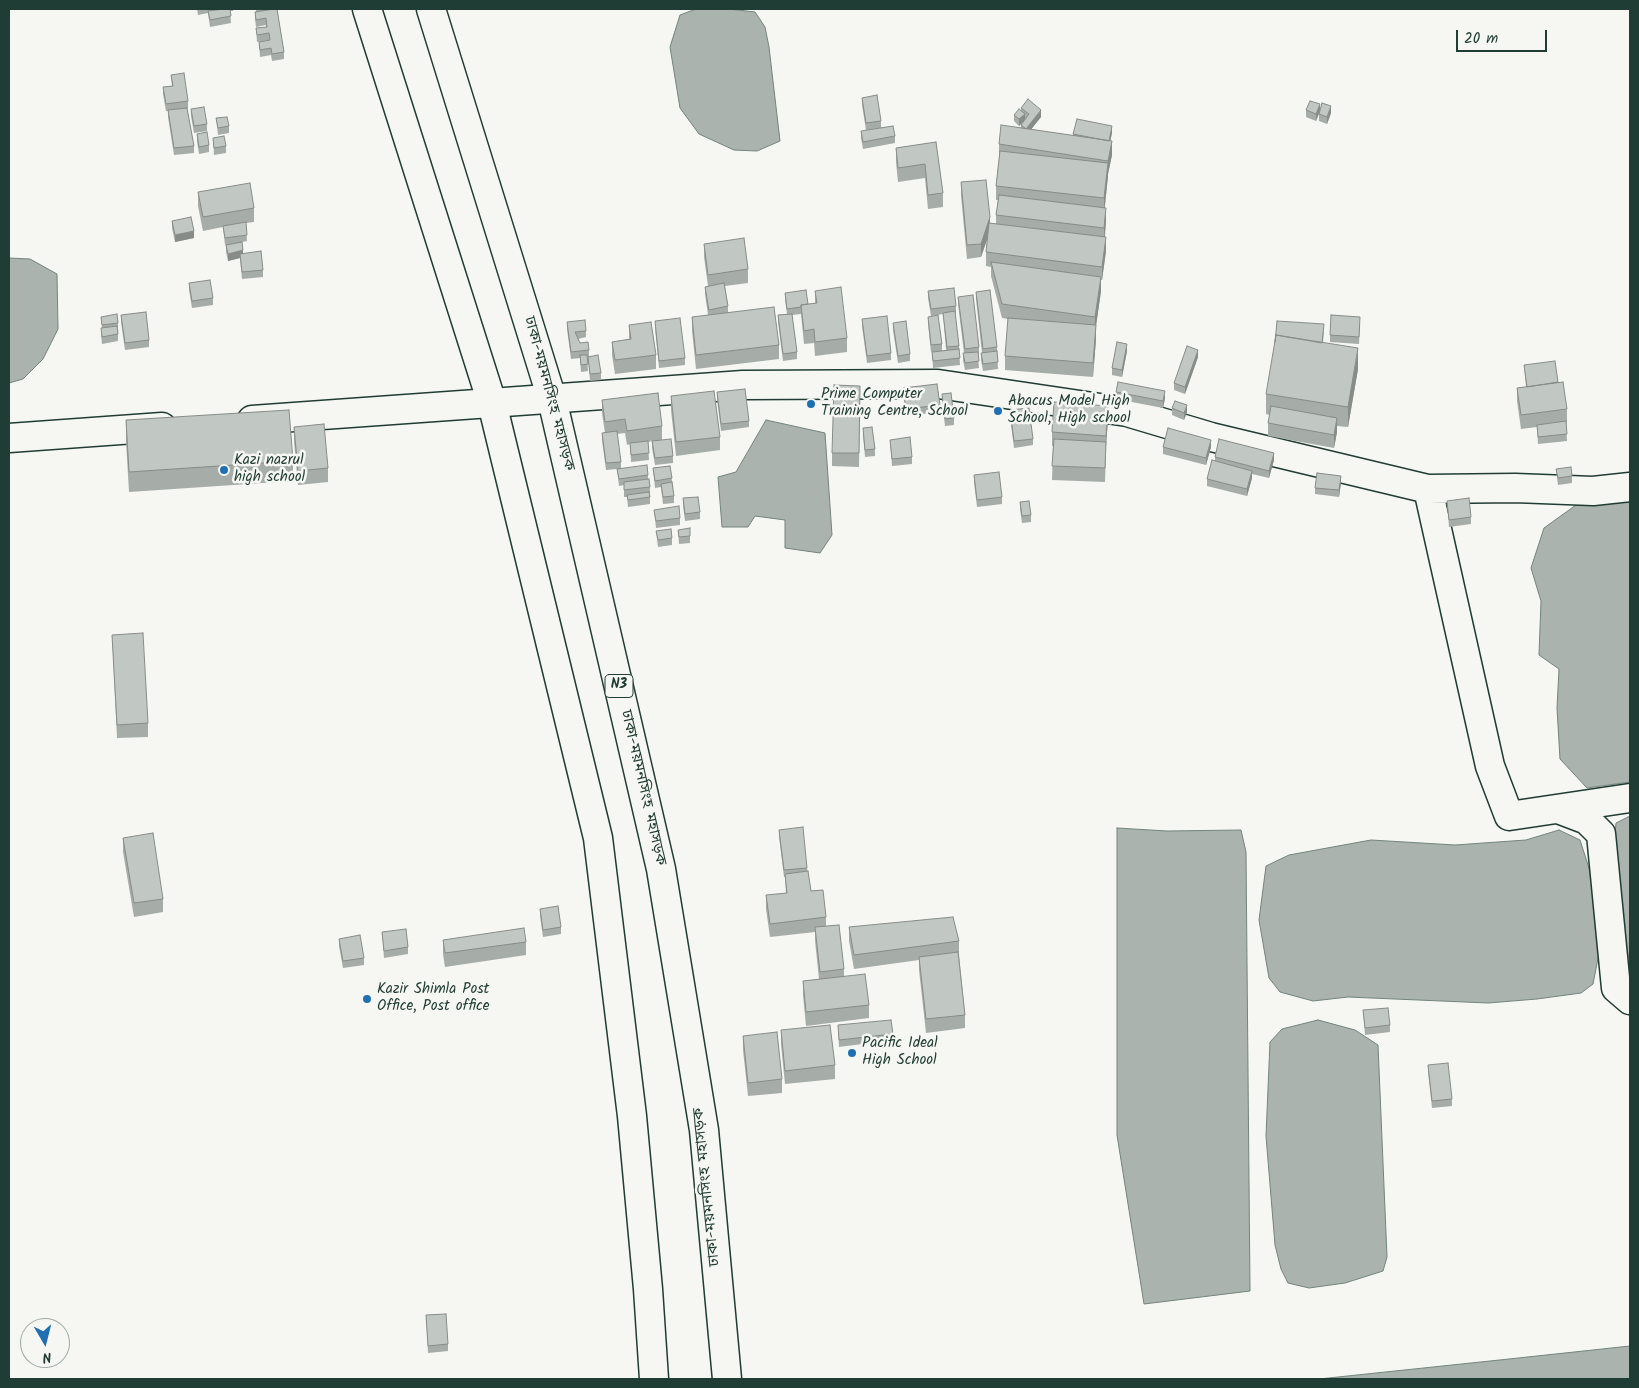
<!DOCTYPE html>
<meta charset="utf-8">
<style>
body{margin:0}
#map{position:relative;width:1639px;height:1388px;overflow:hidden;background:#f6f6f2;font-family:Kalam,sans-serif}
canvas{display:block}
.frame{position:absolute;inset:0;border:10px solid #1f3d34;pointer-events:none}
.north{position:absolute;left:20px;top:1318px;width:50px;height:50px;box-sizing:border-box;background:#f6f6f2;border:1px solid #a0aca6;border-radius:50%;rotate:172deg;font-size:14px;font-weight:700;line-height:20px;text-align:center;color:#1f3d34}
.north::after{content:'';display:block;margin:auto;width:18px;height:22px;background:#1f6fb2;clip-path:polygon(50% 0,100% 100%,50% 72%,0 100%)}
.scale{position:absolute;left:1456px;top:30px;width:91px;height:22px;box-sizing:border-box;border:2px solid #1f3d34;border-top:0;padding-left:6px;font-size:15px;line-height:18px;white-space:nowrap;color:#1f3d34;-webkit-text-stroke:4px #f6f6f2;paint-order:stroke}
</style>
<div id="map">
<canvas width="1639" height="1388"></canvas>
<div class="frame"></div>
<div class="north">N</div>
<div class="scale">20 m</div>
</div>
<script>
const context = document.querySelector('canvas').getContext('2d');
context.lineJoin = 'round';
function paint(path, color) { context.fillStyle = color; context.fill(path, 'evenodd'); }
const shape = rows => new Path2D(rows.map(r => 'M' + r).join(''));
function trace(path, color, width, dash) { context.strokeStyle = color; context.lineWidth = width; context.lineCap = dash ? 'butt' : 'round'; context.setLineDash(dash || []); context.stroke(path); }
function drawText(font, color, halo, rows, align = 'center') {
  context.font = font + ' Kalam,"Noto Sans Bengali",sans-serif'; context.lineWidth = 5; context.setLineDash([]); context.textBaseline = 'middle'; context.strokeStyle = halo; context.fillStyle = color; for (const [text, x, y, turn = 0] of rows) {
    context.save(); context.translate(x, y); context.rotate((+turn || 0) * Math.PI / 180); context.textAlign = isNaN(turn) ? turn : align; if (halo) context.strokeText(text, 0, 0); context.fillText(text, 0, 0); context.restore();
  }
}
const water = shape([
 [696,9,729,9,755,12,765,27,769,47,780,141,757,151,734,150,699,134,680,108,670,47,680,15,696,9],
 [9,258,30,259,57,274,58,329,43,359,23,379,9,383,9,258],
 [766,420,825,433,832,535,820,553,785,548,785,520,755,516,748,527,722,527,718,477,736,472,766,420],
 [1630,494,1630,782,1587,788,1560,759,1557,708,1559,669,1539,655,1541,601,1531,568,1544,528,1576,505,1630,494],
 [1630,816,1630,964,1619,912,1612,868,1616,823,1630,816],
 [1117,828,1167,831,1241,830,1246,852,1250,1291,1144,1304,1117,1135,1117,828],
 [1559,830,1580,840,1595,887,1601,943,1593,984,1581,993,1537,999,1488,1003,1348,997,1313,1001,1280,992,1269,978,1259,920,1266,866,1289,855,1371,840,1455,845,1526,840,1559,830],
 [1318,1020,1355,1030,1378,1045,1387,1257,1383,1271,1345,1283,1309,1288,1288,1283,1281,1269,1275,1245,1266,1136,1270,1042,1282,1029,1318,1020],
 [1630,1346,1630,1379,1319,1379,1509,1359,1630,1346]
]);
const street = shape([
 [252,420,743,385,938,384,1127,412,1211,437,1428,489,1515,488,1593,491,1630,487],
 [9,438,162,427],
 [1428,489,1490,766,1509,816,1630,798],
 [1558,809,1587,820,1601,834,1616,988,1630,1000]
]);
const highway = shape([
 [367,9,492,403,598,838,632,1116,648,1289,654,1379],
 [431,9,552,399,661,869,704,1130,727,1379]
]);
const wall = shape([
 [197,9,212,9,212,11,217,10,216,9,233,9,233,11,230,11,231,23,210,27,208,13,198,15],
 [256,9,277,9,284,52,284,59,272,61,271,55,260,57,259,42,269,40,257,42,256,28,266,27,266,25,256,27,255,19,255,12,256,12],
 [171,75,188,101,188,108,187,108,194,146,194,153,174,155,168,117,168,111,166,111,163,94,163,87,172,86],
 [862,98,881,121,881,128,866,130,862,105],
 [1021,108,1041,117,1031,129,1073,136,1073,134,1112,133,1110,141,1112,155,1108,174,1105,207,1106,221,1105,237,1106,251,1102,280,1101,280,1101,291,1096,326,1096,339,1093,377,1005,370,1005,356,1008,319,1002,318,991,276,991,267,986,266,986,252,988,237,981,257,967,259,961,196,961,182,990,223,996,224,996,215,998,200,996,200,996,186,999,158,999,144,1021,128,1021,125,1026,119,1025,118,1025,120,1019,126,1014,121,1014,115,1021,110],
 [191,109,207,124,207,131,194,133,191,116],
 [1306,110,1320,111,1316,121,1306,117],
 [1331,113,1327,124,1319,121,1319,114],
 [216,118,229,126,229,133,218,135],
 [861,131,895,136,895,143,863,149,861,138],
 [197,134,209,145,209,152,199,154,197,141],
 [213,138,226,146,226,153,214,155],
 [936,142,943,193,943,207,928,209,925,178,898,182,896,162,896,148],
 [198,192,254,208,254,222,246,223,247,241,242,242,243,253,263,270,263,277,242,279,240,258,228,261,226,252,226,245,238,243,225,245,223,227,203,231,198,206],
 [172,221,194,238,175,242,172,228],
 [704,244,748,269,748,283,725,286,728,306,728,313,779,345,779,359,696,369,692,331,692,317,708,315,705,294,705,287,708,286,704,257],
 [189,283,213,298,213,305,192,308,189,290],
 [815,291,847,338,847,352,815,356,814,343,804,344,801,314,792,315,797,352,797,359,783,361,778,322,778,315,787,314,785,300,785,293,808,304,815,303],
 [928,291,956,306,956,313,955,313,959,346,960,365,933,368,932,352,939,351,931,352,928,324,928,317,942,344,942,351,946,350,943,314,931,316,928,298],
 [976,292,997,347,998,369,983,371,981,360,981,353,982,353,976,299],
 [958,297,979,347,979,354,978,354,979,368,965,370,963,360,963,353,964,353,958,304],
 [121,315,149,340,149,347,125,350,121,322],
 [101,317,118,323,118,341,102,344,101,335,101,328,102,328],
 [862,319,891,353,891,360,867,363,862,326],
 [655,321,685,358,685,365,659,368,655,328],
 [567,322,586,331,586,337,578,339,580,343,589,350,589,357,587,357,588,371,581,372,580,358,571,359,567,329],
 [893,323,910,354,910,361,898,363,893,330],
 [1360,324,1359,344,1330,342,1330,335],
 [629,325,656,355,656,369,615,374,612,355,612,342,629,339],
 [1324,331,1323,343,1358,369,1348,427,1337,426,1337,432,1334,448,1268,436,1268,423,1270,415,1266,414,1266,394],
 [1127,351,1122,377,1112,375,1112,368],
 [588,357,601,373,601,380,590,381],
 [1198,357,1185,394,1174,390,1174,383],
 [1524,365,1558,382,1567,409,1567,423,1566,423,1567,441,1538,444,1537,427,1521,429,1517,401,1517,388,1526,387],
 [903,388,940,405,940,412,906,416],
 [717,392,749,421,749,427,721,431,717,399],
 [1116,392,1165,398,1163,408,1116,399],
 [942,394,954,418,954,425,945,426,942,401],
 [671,396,720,437,720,450,676,456,671,410],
 [860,399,859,467,832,466,832,453],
 [602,400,662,426,662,440,673,456,673,463,655,465,652,448,652,441,648,442,649,460,631,462,630,444,627,445,625,433,617,434,621,462,621,468,648,475,648,479,650,487,650,504,628,507,627,497,624,497,624,485,619,486,617,469,606,470,602,440,602,433,605,433,602,413],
 [1172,408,1187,412,1184,420,1172,415],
 [1010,410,1033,439,1033,445,1014,448,1010,417],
 [1108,419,1106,446,1105,482,1052,480,1053,446,1052,446,1052,432],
 [126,420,293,461,293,481,129,492,126,441],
 [294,427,328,468,328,482,298,485,294,441],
 [863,428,875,449,875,456,865,457,863,435],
 [890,440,912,457,912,464,892,466],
 [1163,447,1211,447,1206,465,1163,454],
 [1215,457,1274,460,1269,478,1252,474,1252,478,1247,496,1207,486,1207,479,1215,461],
 [670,466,674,496,674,503,663,504,661,487,655,488,653,468],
 [1556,469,1572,476,1572,483,1558,485],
 [974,475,1002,497,1002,504,977,507,974,482],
 [1341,483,1339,497,1315,494,1315,488],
 [683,498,700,512,700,519,685,521,683,505],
 [1447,501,1471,517,1471,524,1449,527],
 [1020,502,1031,515,1031,522,1022,523,1020,509],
 [654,510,680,518,680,525,656,528],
 [678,530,690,536,690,543,679,544],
 [656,531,672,538,672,545,658,547],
 [112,635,148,723,148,737,117,738],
 [779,830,807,868,811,891,826,917,826,926,844,969,844,976,869,1005,869,1018,806,1026,803,995,803,981,819,979,815,941,815,932,770,937,766,909,766,895,786,894,785,877,784,877,779,837],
 [123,838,163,899,163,912,134,917,123,852],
 [540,909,561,927,561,934,543,937,540,916],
 [849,927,959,941,959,954,965,1015,965,1028,926,1033,919,970,919,960,854,969,849,941],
 [382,932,408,947,408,954,384,958],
 [339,939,364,958,364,965,343,968,339,946],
 [443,940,526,942,526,955,445,967,443,954],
 [1363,1010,1390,1025,1390,1032,1365,1035],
 [838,1025,893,1034,893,1040,839,1047],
 [781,1030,835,1065,835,1079,785,1084,781,1044],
 [743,1036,782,1079,782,1093,748,1096,743,1050],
 [1428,1065,1452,1099,1452,1106,1432,1108,1428,1072],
 [426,1315,448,1344,448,1351,428,1353]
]);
const shadedWall = shape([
 [1320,104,1320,111,1316,121,1316,114],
 [1331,106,1331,113,1327,124,1327,117],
 [1041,110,1041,117,1026,136,1026,129],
 [1025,114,1025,120,1019,126,1019,119],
 [1112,126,1112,133,1109,148,1109,141],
 [1112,141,1112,155,1108,174,1108,161],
 [1108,163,1108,177,1104,212,1104,198],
 [1106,208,1106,221,1104,242,1104,228],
 [990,217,990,231,981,257,981,244],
 [194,231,194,238,175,242,175,235],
 [1106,237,1106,251,1102,280,1102,267],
 [243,250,243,257,240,254,240,258,228,261,228,254],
 [1101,277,1101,291,1096,326,1096,339,1093,377,1095,317],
 [1127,344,1127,351,1122,377,1122,370],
 [1358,348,1358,369,1348,427,1348,407],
 [1198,350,1198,357,1185,394,1185,387],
 [1165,391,1165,398,1163,408,1163,401],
 [1187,405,1187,412,1184,420,1184,413],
 [1108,406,1108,419,1106,446,1105,482,1106,436],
 [1337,418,1337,432,1334,448,1334,435],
 [1211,440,1211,447,1206,465,1206,458],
 [1274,453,1274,460,1269,478,1269,471],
 [1252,471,1252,478,1247,496,1247,489],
 [1341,476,1341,483,1339,497,1339,490]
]);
const building = shape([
 [224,9,230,9,231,16,210,20,208,11,224,9],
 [274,9,277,9,284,52,272,54,271,48,260,50,259,42,270,40,269,33,257,35,256,28,267,27,266,18,256,20,255,12,274,9],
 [184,73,188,101,166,104,163,87,173,86,171,75,184,73],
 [877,95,881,121,866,123,862,98,877,95],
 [1028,99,1041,110,1026,129,1025,128,1021,125,1029,114,1021,108,1028,99],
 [1310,101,1320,104,1316,114,1306,110,1310,101],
 [1322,103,1331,106,1327,117,1319,114,1322,103],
 [204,107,207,124,194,126,191,109,204,107],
 [187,108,194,146,174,148,168,110,187,108],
 [1019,109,1025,114,1019,119,1014,115,1019,109],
 [227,117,229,126,218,128,216,118,227,117],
 [1077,119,1112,126,1109,141,1073,134,1077,119],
 [1001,125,1112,141,1108,161,999,144,1001,125],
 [893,126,895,136,863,142,861,131,893,126],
 [207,132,209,145,199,147,197,134,207,132],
 [224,136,226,146,214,148,213,138,224,136],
 [936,142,943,193,928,195,925,164,898,168,896,148,936,142],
 [1000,151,1108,163,1104,198,996,186,1000,151],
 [986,180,990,217,981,244,967,245,961,182,986,180],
 [250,183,254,208,203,217,198,192,250,183],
 [999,195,1106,208,1104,228,996,215,999,195],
 [191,217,194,231,175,235,172,221,191,217],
 [246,222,247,235,225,238,223,226,246,222],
 [989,223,1106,237,1102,267,986,252,989,223],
 [744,238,748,269,708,275,704,244,744,238],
 [242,242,243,250,228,254,226,245,242,242],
 [261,251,263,270,242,272,240,254,261,251],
 [991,262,1101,277,1095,317,1002,304,991,262],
 [210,280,213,298,192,301,189,283,210,280],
 [724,283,728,306,709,310,705,287,724,283],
 [841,287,847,338,815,342,814,329,804,331,801,305,817,303,815,291,841,287],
 [954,288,956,306,931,309,928,291,954,288],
 [806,290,808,304,801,305,801,307,787,309,785,293,806,290],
 [990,290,997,347,983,349,976,292,990,290],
 [973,295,979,347,965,349,958,297,973,295],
 [774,307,779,345,696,355,692,317,774,307],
 [955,311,959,346,947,347,943,313,955,311],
 [146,312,149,340,125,343,121,315,146,312],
 [117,314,118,323,102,325,101,317,117,314],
 [792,314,797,352,783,354,778,315,792,314],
 [938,315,942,344,931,345,928,317,938,315],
 [1331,315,1360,317,1359,337,1330,335,1331,315],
 [887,316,891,353,867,356,862,319,887,316],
 [680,318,685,358,659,361,655,321,680,318],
 [1008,318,1096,325,1093,363,1005,356,1008,318],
 [585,320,586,331,575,332,580,343,588,342,589,350,571,352,567,322,585,320],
 [906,321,910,354,898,356,893,323,906,321],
 [1277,321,1324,324,1322,343,1276,335,1275,342,1277,321],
 [651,322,656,355,615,360,612,342,631,339,629,325,651,322],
 [117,326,118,334,102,337,101,328,117,326],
 [1276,335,1358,348,1348,407,1266,394,1276,335],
 [1117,342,1127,344,1122,370,1112,368,1117,342],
 [1187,346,1198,350,1185,387,1174,383,1187,346],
 [959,349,960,358,933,361,932,352,959,349],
 [997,351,998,362,983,364,981,353,997,351],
 [978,352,979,361,965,363,963,353,978,352],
 [580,355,587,355,588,364,581,365,580,355],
 [598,355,601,373,590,374,588,357,598,355],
 [1555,361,1558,382,1527,387,1524,365,1555,361],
 [1118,382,1165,391,1163,401,1116,392,1118,382],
 [1563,382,1567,409,1521,415,1517,388,1563,382],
 [937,384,940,405,906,409,903,388,937,384],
 [834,385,860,386,859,453,832,453,834,385],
 [745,389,749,421,721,424,717,392,745,389],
 [714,391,720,437,676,442,671,396,714,391],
 [658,393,662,426,627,431,625,419,605,422,602,400,658,393],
 [951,393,954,418,945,419,942,394,951,393],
 [1175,401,1187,405,1184,413,1172,408,1175,401],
 [1054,402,1108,406,1106,436,1052,432,1054,402],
 [1271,406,1337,418,1334,435,1268,423,1271,406],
 [1029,408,1033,439,1014,441,1010,410,1029,408],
 [289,410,293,461,129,472,126,420,289,410],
 [1566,421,1567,434,1538,437,1537,425,1566,421],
 [324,424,328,468,298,471,294,427,324,424],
 [872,427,875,449,865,450,863,428,872,427],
 [1168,428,1211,440,1206,458,1163,447,1168,428],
 [617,431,621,462,606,463,602,433,617,431],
 [910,437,912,457,892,459,890,440,910,437],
 [671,439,673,456,655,458,652,441,671,439],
 [1054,439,1106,442,1105,468,1052,466,1054,439],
 [1219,439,1274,453,1269,471,1215,457,1219,439],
 [648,441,649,453,631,455,630,443,648,441],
 [1212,460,1252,471,1247,489,1207,479,1212,460],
 [647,465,648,475,619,479,617,469,647,465],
 [670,466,672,478,655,481,653,468,670,466],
 [1571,467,1572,476,1558,478,1556,469,1571,467],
 [999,472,1002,497,977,500,974,475,999,472],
 [1317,473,1341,476,1339,490,1315,488,1317,473],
 [649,479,650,487,624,490,624,482,649,479],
 [672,482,674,496,663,497,661,484,672,482],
 [649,492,650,497,628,500,627,495,649,492],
 [698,497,700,512,685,514,683,498,698,497],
 [1469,498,1471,517,1449,520,1447,501,1469,498],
 [1029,501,1031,515,1022,516,1020,502,1029,501],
 [679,506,680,518,656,521,654,510,679,506],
 [690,528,690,536,679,537,678,530,690,528],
 [671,529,672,538,658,540,656,531,671,529],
 [143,633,148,723,117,725,112,635,143,633],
 [803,827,807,868,784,870,779,830,803,827],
 [153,833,163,899,134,903,123,838,153,833],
 [808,871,811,891,823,890,826,917,770,924,766,895,787,893,785,874,808,871],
 [558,906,561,927,543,930,540,909,558,906],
 [953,917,959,941,854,955,849,927,953,917],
 [839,925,844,969,820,972,815,927,839,925],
 [524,928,526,942,445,953,443,940,524,928],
 [406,929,408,947,384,951,382,932,406,929],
 [360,935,364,958,343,961,339,939,360,935],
 [958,952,965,1015,926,1019,919,957,958,952],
 [865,974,869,1005,806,1012,803,981,865,974],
 [1388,1008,1390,1025,1365,1028,1363,1010,1388,1008],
 [891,1020,893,1034,839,1040,838,1025,891,1020],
 [830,1025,835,1065,785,1071,781,1030,830,1025],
 [777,1032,782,1079,748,1083,743,1036,777,1032],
 [1448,1063,1452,1099,1432,1101,1428,1065,1448,1063],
 [446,1314,448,1344,428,1346,426,1315,446,1314]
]);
const markers = [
 [811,404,5,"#1f6fb2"],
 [998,411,5,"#1f6fb2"],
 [224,470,5,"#1f6fb2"],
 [367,999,5,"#1f6fb2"],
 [852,1053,5,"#1f6fb2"]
];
const shields = [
 [619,686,28]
];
const shieldNames = [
 ["N3",619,686]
];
const streetNames = [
 ["ঢাকা-ময়মনসিংহ মহাসড়ক",548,394,75],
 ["ঢাকা-ময়মনসিংহ মহাসড়ক",642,788,77],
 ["ঢাকা-ময়মনসিংহ মহাসড়ক",708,1187,-96]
];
const poiNames = [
 ["Prime Computer",821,395],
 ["Training Centre, School",821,412],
 ["Abacus Model High",1008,402],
 ["School, High school",1008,419],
 ["Kazi nazrul",234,461],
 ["high school",234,478],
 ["Kazir Shimla Post",377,990],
 ["Office, Post office",377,1007],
 ["Pacific Ideal",862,1044],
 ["High School",862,1061]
];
paint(water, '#aab3ae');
trace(water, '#72847d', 1);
trace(street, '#1f3d34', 31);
trace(highway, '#1f3d34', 31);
trace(street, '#f6f6f2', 28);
trace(highway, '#f6f6f2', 28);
paint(wall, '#a6aca8');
paint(shadedWall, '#878c88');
paint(building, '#c1c8c3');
trace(building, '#878c88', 1);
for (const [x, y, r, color] of markers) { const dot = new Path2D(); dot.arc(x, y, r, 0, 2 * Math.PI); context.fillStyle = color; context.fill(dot); trace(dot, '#f6f6f2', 2); }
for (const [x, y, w] of shields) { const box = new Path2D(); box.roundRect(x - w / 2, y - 11.5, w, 23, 4); context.fillStyle = '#f6f6f2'; context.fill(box); trace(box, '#1f3d34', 1); }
drawText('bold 14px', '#1f3d34', null, shieldNames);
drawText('15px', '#1f3d34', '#f6f6f2', streetNames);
drawText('15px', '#1f3d34', '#f6f6f2', poiNames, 'left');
</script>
